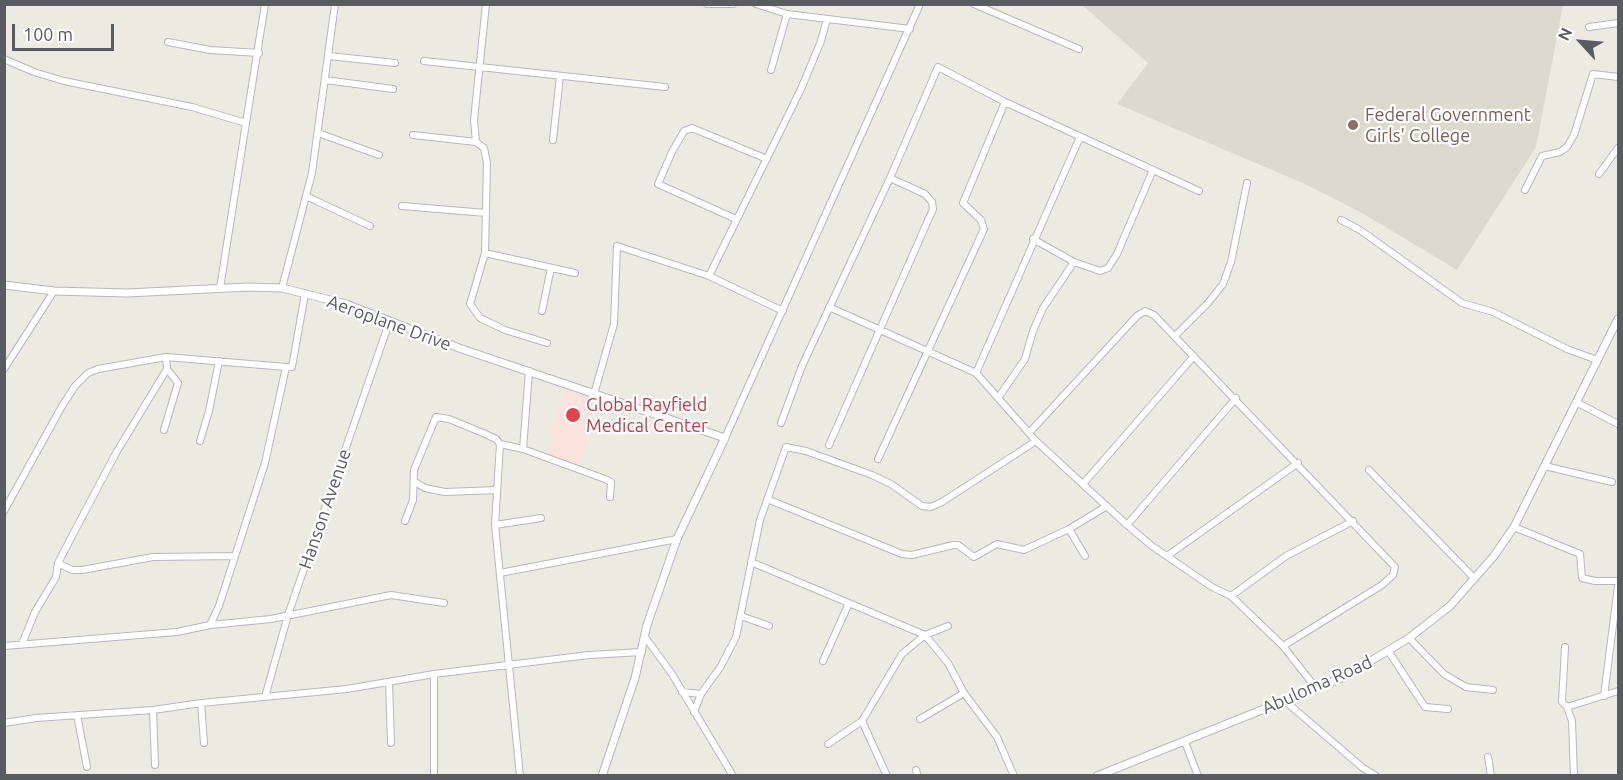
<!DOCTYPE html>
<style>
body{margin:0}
#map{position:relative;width:1623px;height:780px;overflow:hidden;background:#ecebe1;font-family:Ubuntu,sans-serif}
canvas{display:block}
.frame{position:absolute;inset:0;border:6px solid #595c61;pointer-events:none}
.north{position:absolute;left:1551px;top:12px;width:60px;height:60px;-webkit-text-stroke:4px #fff;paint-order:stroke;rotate:296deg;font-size:16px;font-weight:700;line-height:24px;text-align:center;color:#595c61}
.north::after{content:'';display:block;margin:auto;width:21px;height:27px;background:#595c61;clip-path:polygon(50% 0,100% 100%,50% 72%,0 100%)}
.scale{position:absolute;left:12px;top:24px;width:102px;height:27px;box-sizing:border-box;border:3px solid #595c61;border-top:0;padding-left:8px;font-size:18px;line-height:21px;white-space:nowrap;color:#595c61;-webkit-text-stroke:4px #fff;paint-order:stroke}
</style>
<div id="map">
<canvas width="1623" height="780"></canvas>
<div class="frame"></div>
<div class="north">N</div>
<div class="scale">100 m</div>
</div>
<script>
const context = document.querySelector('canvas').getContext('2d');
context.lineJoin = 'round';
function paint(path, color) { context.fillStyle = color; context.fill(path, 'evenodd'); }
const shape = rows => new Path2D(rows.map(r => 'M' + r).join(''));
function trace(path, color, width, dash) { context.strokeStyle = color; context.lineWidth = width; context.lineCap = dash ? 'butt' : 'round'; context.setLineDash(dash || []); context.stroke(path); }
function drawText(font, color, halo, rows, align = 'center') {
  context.font = font + ' Ubuntu,sans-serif'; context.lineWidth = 4.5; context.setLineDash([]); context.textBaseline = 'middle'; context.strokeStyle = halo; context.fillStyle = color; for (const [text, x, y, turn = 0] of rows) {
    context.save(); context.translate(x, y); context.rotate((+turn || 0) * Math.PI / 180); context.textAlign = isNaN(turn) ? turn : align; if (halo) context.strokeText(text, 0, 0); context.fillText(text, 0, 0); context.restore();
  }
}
const education = shape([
 [1082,5,1563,5,1536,147,1457,270,1362,213,1305,184,1117,104,1148,63]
]);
const medical = shape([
 [566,388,592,395,588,436,581,465,547,454,553,438,549,436]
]);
const minor = shape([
 [707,4,733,4],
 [756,4,787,14,910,29],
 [974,4,1079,49],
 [1589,27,1618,23],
 [168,42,210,50,259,53],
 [329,56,395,63],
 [4,59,34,72,64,81,192,107,246,123,265,4],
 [424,61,665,87],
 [771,70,787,14],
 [325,80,393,89],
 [318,133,379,155],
 [413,135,476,142,484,148,487,163,485,253,470,304,480,318,505,330,547,343],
 [553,140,560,76],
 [476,142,474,120,486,4],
 [1599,174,1618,148],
 [1525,190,1542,156,1560,152,1567,147,1574,135,1593,74,1618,77],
 [306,196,370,226],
 [402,206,486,213],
 [736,219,658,184,672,152,684,131,692,128,767,159],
 [1341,220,1360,230,1462,303,1493,312,1567,349,1597,360],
 [1033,239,1074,262,1100,271,1108,268,1117,254,1153,170],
 [485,253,575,273],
 [709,276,801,89,821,41,827,19],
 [220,288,246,123],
 [282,288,312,173,335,4],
 [829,307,976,373,1036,441,1127,525,1152,546,1212,587,1231,596,1283,646,1316,688],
 [542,311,551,268],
 [1175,336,1208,303,1223,284,1231,262,1247,183],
 [4,369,54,291],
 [976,373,1080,137],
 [594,394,614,324,617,246,709,276,783,311],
 [998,398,1025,359,1033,331,1043,308,1074,262],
 [1576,402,1618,424],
 [781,423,802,366,890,178,938,67,1005,102,1199,191],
 [164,430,178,383,167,369],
 [1029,433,1137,316,1145,311,1154,315,1395,567,1393,575,1382,585,1283,646],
 [725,438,920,4],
 [200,441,209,411,219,361],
 [500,444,495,525,520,776],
 [829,445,933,209,932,202,925,194,890,178],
 [523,449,529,371],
 [878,459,984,229,981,220,963,203,1005,102],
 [1545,466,1612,482],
 [1369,470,1475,579],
 [415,482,425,488,445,492,497,490],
 [1083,484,1194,356],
 [767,499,902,554,912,555,953,545,958,545,974,557,997,544,1024,550,1069,529],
 [4,511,62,406,75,386,88,373,98,369,166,357,286,367],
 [405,521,413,500,414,470,436,417,449,419,483,433,496,439,500,444,523,449,605,479,611,482,610,497],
 [495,525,541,518],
 [1127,525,1236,398],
 [1514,527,1580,554,1582,578,1595,581,1618,581],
 [1085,556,1069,529,1107,506],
 [1167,556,1298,463],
 [751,562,925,635,948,663,964,693,997,737,1014,776],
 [58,563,72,570,82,570,153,557,235,556],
 [500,573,677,539],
 [1231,596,1286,556,1353,521],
 [741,616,769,626],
 [210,625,219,606,265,463,286,367,292,367,305,294],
 [645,637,672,674,733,776],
 [1409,638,1444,674,1466,687,1493,690],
 [22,644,35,612,56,577,58,563,72,536,116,453,167,369,166,357],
 [4,646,177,632,210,625,271,619,391,595,444,603],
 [1565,647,1562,702,1567,707,1572,721,1574,776],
 [1389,652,1425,707,1448,709],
 [823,661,849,603],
 [434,674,434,776],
 [389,682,391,743],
 [682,692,701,694],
 [1604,696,1618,586],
 [265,697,288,615,389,323],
 [1285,701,1363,768,1376,776],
 [201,703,204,743],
 [1567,707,1618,691],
 [153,710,155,765],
 [694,712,701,694,721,666,736,637,760,520,786,447,806,451,872,475,891,484,922,506,931,507,942,502,1036,441],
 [77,715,87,767],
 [920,719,964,693],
 [862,721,887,776],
 [4,723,36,718,153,710,201,703,347,689,434,674,589,655,642,652],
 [1185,742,1198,776],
 [828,744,862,721,902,654,925,635,948,626],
 [1488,757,1491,776],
 [916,770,918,776]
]);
const tertiary = shape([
 [4,285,54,291,127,293,248,287,282,288,346,304,459,348,725,438,677,539,647,625,635,678,602,776],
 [1097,776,1344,677,1409,638,1450,606,1494,556,1514,527,1618,319]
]);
const markers = [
 [1353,125,6,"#8d6e63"],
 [573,415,8,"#e0444e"]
];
const educationNames = [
 ["Federal Government",1365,115],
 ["Girls' College",1365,136]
];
const streetNames = [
 ["Aeroplane Drive",389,323,20],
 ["Hanson Avenue",325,509,-71],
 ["Abuloma Road",1317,685,-24]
];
const healthNames = [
 ["Global Rayfield",586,405],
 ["Medical Center",586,426]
];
paint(education, '#dcdacf');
paint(medical, '#fae3dc');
trace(minor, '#b6b8bd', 8);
trace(tertiary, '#b6b8bd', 9);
trace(minor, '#fff', 6);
trace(tertiary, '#fff', 7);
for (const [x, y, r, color] of markers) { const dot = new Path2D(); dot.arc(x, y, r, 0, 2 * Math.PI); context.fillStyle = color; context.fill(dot); trace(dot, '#fff', 2); }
drawText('18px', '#785e54', '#fff', educationNames, 'left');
drawText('18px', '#595c61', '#fff', streetNames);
drawText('18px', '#be3a42', '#fff', healthNames, 'left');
</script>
